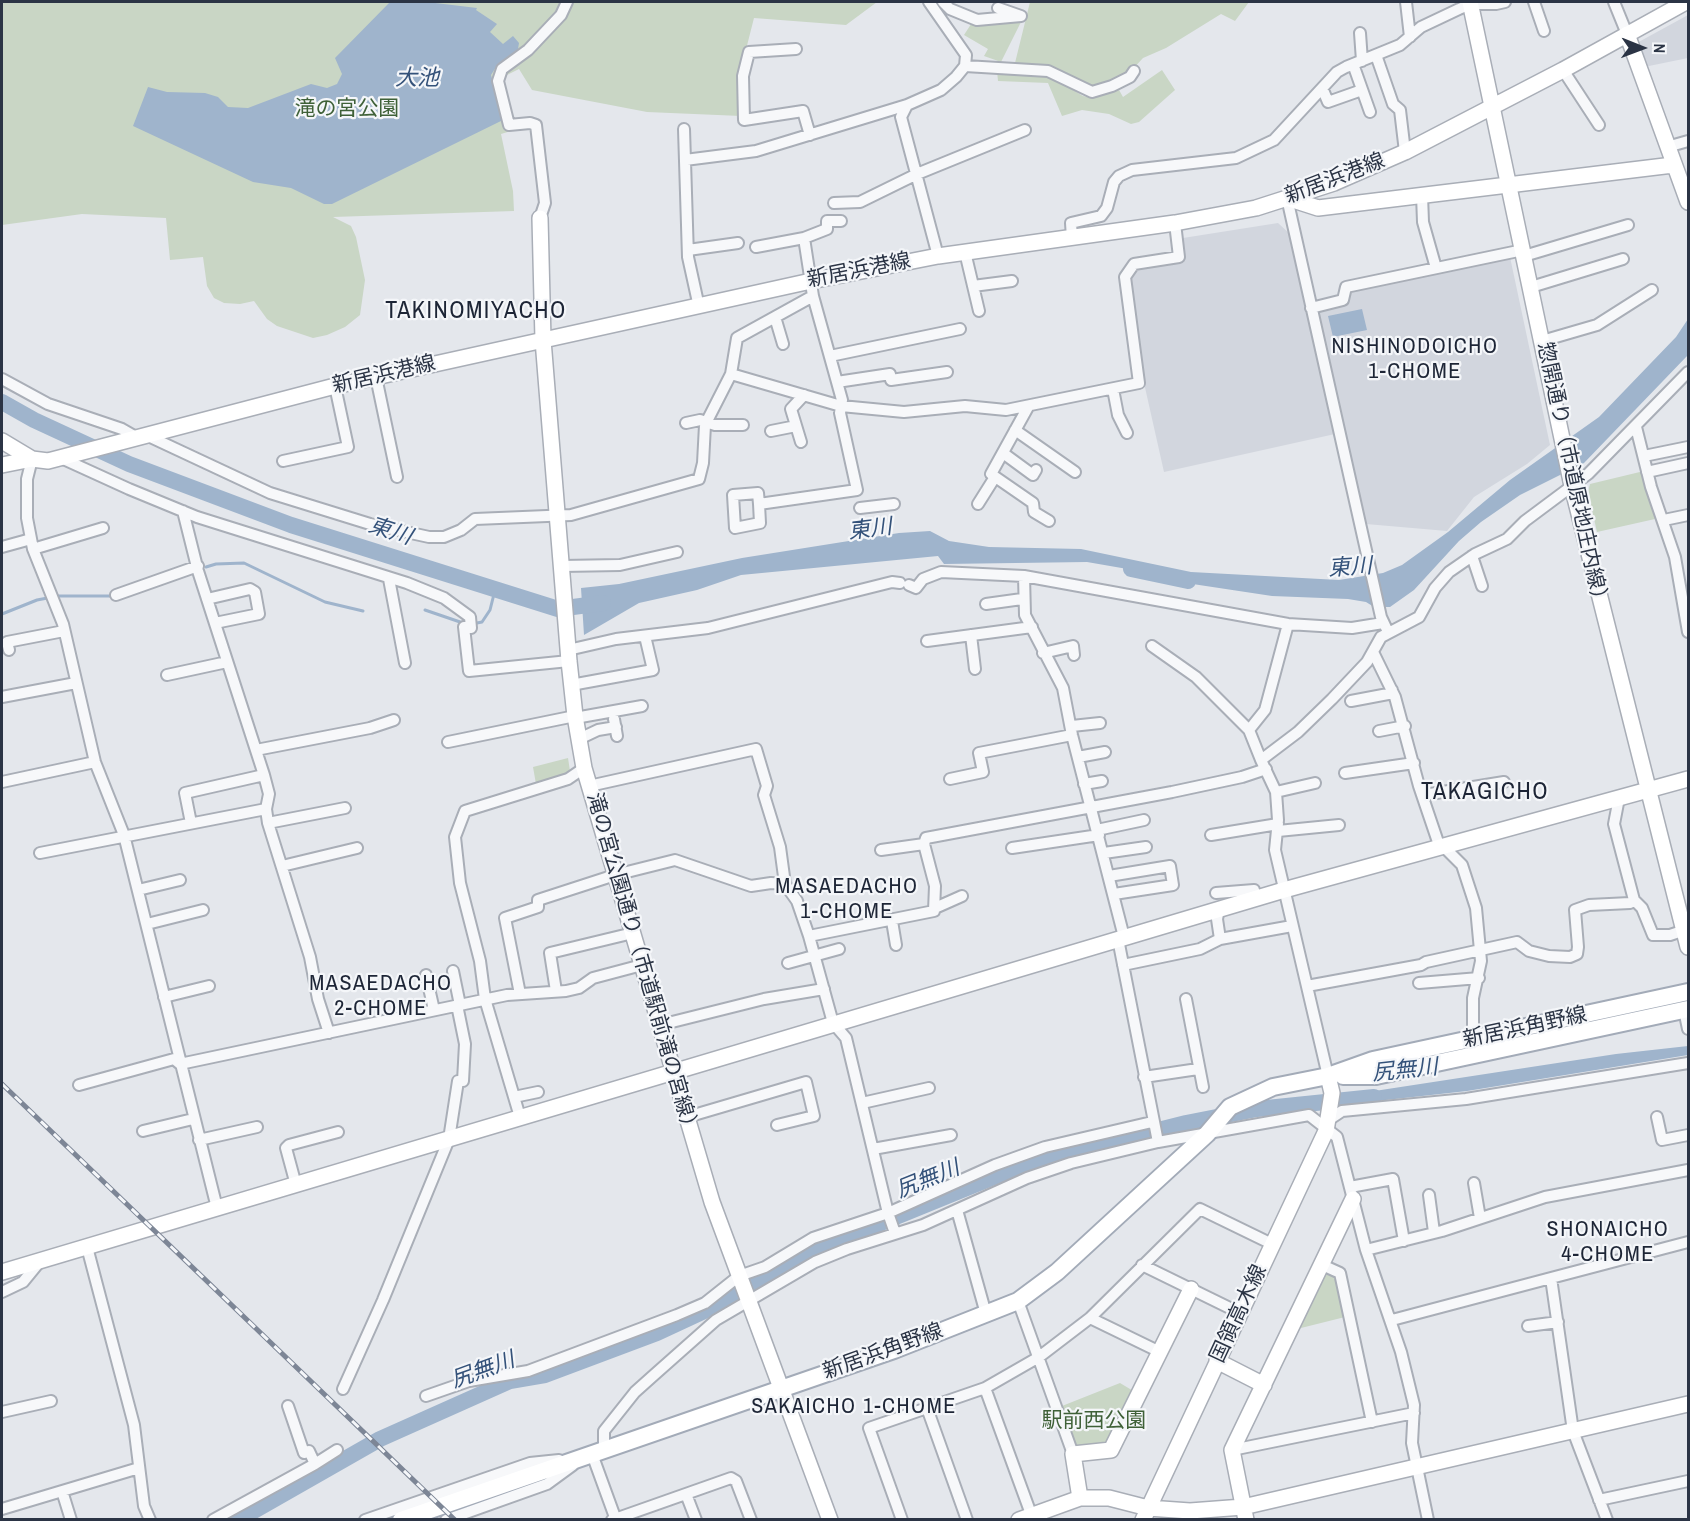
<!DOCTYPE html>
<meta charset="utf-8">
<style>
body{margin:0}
#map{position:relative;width:1690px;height:1521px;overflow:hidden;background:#e4e7ec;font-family:"Archivo Narrow",sans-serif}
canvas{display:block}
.frame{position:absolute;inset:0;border:3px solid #2b3445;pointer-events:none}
.north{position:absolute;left:1612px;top:18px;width:60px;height:60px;-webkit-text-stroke:4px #f4f6f9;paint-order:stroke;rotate:91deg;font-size:16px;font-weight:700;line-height:24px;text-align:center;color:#2b3445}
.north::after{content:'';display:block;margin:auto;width:21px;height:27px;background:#2b3445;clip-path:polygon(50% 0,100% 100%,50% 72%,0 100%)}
</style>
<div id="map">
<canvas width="1690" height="1521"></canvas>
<div class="frame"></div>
<div class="north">N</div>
</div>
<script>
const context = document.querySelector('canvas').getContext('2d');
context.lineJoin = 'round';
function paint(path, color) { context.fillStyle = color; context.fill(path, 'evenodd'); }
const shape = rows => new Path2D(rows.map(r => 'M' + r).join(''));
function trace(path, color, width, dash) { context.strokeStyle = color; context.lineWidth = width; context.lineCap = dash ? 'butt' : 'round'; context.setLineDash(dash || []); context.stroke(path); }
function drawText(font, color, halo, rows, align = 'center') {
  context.font = font + ' "Archivo Narrow","Noto Sans JP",sans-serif'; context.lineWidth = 4.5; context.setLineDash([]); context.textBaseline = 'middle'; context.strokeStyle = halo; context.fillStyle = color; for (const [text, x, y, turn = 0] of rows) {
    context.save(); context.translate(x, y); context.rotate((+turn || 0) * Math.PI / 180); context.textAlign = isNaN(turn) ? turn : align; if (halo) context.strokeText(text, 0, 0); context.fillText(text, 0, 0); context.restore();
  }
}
const built = shape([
 [1688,15,1688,58,1644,67,1635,44],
 [1278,223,1290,234,1335,434,1164,472,1144,383,1129,282,1131,274,1144,266,1185,259,1183,238],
 [1510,257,1550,445,1527,464,1474,497,1447,531,1366,524,1319,311,1351,289]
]);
const green = shape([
 [2,2,877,2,846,25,754,18,738,81,741,116,647,112,532,90,519,69,505,76,502,83,510,113,511,131,501,134,513,191,514,211,333,217,351,226,356,237,365,280,360,315,345,327,327,335,313,338,277,326,267,319,254,301,240,304,224,303,214,298,207,286,203,257,170,260,166,218,82,214,2,225],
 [1030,2,1249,2,1235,21,1221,14,1166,48,1143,58,1131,71,1096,90,1059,74,1014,67],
 [1022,20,1001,62,984,56,988,49,964,35,973,21],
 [1162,70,1175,90,1139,122,1131,124,1109,114,1082,110,1062,116,1048,83,998,81,997,71,1044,73,1083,96,1093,98,1119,90,1123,97],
 [1644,471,1655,519,1597,532,1588,492,1590,484],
 [568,758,570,771,560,777,536,784,533,767],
 [1327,1272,1336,1274,1345,1317,1297,1329],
 [1120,1383,1135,1392,1111,1443,1075,1446,1062,1406]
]);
const water = shape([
 [390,2,427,2,477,8,476,10,497,24,490,32,503,44,513,36,519,43,518,49,496,67,491,75,503,120,332,204,324,204,291,188,253,182,133,126,148,87,167,92,205,93,218,97,228,107,248,108,311,84,327,88,337,84,342,74,335,58],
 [1362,309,1367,330,1333,337,1328,316],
 [1688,319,1688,355,1584,463,1520,495,1481,522,1459,541,1414,590,1390,607,1374,607,1366,602,1348,599,1272,596,1186,583,1162,575,1087,562,944,564,938,556,741,575,697,590,639,603,584,635,581,588,619,584,742,558,899,533,930,531,949,541,989,547,1081,549,1191,572,1339,580,1383,573,1402,565,1448,532,1510,480,1599,417,1676,337],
 [1688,1046,1688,1055,1467,1091,1350,1104,1356,1095,1368,1092,1616,1054]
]);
const stream = shape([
 [206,567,216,564,244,563,325,602,363,611],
 [425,610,463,623],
 [2,614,37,600,58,596,110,596],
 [472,624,482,622,490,610,495,590]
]);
const river = shape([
 [2,402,34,420,129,464,291,525,558,609,603,603],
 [1131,569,1188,581],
 [238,1520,380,1439,510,1381,545,1375,657,1333,728,1300,817,1249,1006,1172,1071,1152,1186,1123,1257,1109,1374,1097]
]);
const street = shape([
 [929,2,966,55,965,66,956,77,941,90,907,105,901,117,938,256],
 [943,2,950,9,977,20,1021,16,998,8],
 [1406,2,1410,37],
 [1534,2,1544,31],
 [1614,2,1627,34],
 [1360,33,1362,61],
 [796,49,749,52,743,76,744,120,803,111,810,135],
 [1376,55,1393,104,1400,110,1405,152],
 [1353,64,1370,112],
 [965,66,1048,71,1092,92,1112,86,1130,77,1134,71],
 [1563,70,1599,125],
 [1323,90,1328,102,1362,90],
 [684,129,688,257,699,307],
 [1667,147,1688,141],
 [685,160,756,151,907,105],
 [1422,195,1423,222,1436,268],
 [1287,198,1381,617,1388,632],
 [834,203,860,202,917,174,1025,130],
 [540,218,545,203,536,125,530,123,509,125,498,81,502,69,528,50,561,15,567,2],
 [1072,238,1071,223,1101,216,1107,208,1114,182,1119,176,1132,170,1236,158,1274,140,1337,72,1346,67,1400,45,1421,27,1459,9,1471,4,1496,4,1505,2],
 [756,247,804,238],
 [688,250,738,243],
 [965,252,979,311],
 [1524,256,1628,225],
 [973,286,1012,281],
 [1531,287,1623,259],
 [1311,308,1343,300,1346,287,1523,250],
 [775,317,783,344],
 [1542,341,1597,325,1652,290],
 [830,356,960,329],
 [731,374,841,406,904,412,965,406,1006,410,1139,383,1125,277,1134,264,1179,257,1175,223],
 [376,377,397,477],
 [2,379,48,404,122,429,136,437],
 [837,382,890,374,891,380,947,372],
 [1113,389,1118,415,1127,433],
 [1028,407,991,474,1033,503,1034,512,1049,521],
 [686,423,700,420,715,425,743,425],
 [1636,427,1651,487,1675,557,1688,632],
 [1015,430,1075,472],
 [771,431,796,426],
 [146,435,270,493,370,524,429,537,444,537,461,530,475,519,571,515,699,479,703,463,705,425,731,374,737,338,813,296],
 [801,442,791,409,804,395],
 [1003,453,1033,475,1036,470],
 [1644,456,1688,447],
 [61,458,129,489,197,517,407,583,444,598,470,617,471,628,464,627,469,671,569,661],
 [32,459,27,479,27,518,33,549,63,624,95,762,124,835,217,1208],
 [283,461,348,447,335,386],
 [1647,472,1688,463],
 [759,504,760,523,735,528,733,495,758,493,759,504,857,490,840,413,842,400,813,296,804,238,827,229,827,221,841,221],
 [978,504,995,477],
 [860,508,894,504],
 [183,511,198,571,264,775,269,794,266,809,268,823,310,957,318,999,329,1033],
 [1664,520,1688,515],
 [2,547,31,539],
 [33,549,103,528],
 [1472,556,1482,586],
 [562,566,620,565,677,552],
 [1024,576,1288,624,1352,628,1383,623],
 [389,579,405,663],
 [909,585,916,588,923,579,941,572,1024,576,1025,615,1063,688,1072,735,1124,937],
 [116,595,198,566],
 [207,599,250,589,255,592,259,614,215,623],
 [986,604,1022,599],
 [971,635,975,669],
 [927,641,1032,627],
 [1152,646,1196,677,1249,730,1265,710,1288,624],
 [9,650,7,642,64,631],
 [568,650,616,639,708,628,892,582,900,583],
 [1373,652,1395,697,1419,786,1440,848],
 [1043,653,1073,646,1074,655],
 [167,675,227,662],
 [571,685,653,670,645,636],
 [2,697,76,683],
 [1351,701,1388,694,1392,690],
 [575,718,642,706],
 [614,719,617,736],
 [1072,726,1100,723],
 [1249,730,1261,760],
 [1379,731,1405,726],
 [579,739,598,730,616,727],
 [448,742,575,716],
 [256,750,370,728,394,720],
 [1078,757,1105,752],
 [1345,773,1414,763],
 [950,779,983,772,979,753,1072,735],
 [2,782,95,762],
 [1084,784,1102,781],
 [589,786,756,749,767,786,764,795,780,847,785,884,797,901,809,936],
 [1276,792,1315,783],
 [1424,795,1504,782],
 [1619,798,1614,824,1634,900,1642,908,1653,935,1670,935,1688,929],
 [191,823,185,793,264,775],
 [268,823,345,808],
 [1097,830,1144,820],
 [1278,831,1339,825],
 [1211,835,1278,824],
 [1444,847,1462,865,1476,908,1481,961,1473,998,1473,1026,1476,1038],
 [1012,848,1099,835],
 [881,850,924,844],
 [40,853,266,809],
 [1104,853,1146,847],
 [282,866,357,848],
 [1109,876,1170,866,1173,885,1114,894],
 [138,890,180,880],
 [1216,893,1254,890,1256,899],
 [935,908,962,896],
 [1219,909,1217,919,1220,939,1292,926],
 [892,921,896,945],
 [147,924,203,910],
 [1118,939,1158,1142],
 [788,963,839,949],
 [1123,965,1200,949,1220,939],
 [453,971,460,1005],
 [426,975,434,1010],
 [1419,983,1479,978],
 [1307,986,1421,965,1426,962,1517,942,1529,951,1549,956,1570,957,1577,954,1578,947,1575,910,1589,905,1630,903,1634,900],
 [556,991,550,953,633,933],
 [520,994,505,918,538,907,538,900,615,875,675,860,751,886,771,883,785,884],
 [164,997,209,986],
 [1186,999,1203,1087],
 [1684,1010,1688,1029],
 [660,1025,764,999,824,989],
 [1328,1076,1275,850,1278,820,1276,792,1261,760,1298,732,1332,699,1367,662,1381,637,1419,617,1435,588,1449,572,1475,554,1507,539,1525,521,1588,474,1688,372],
 [1144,1077,1198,1069],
 [79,1085,174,1059,180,1064,507,995,566,991,579,988,593,978,642,965],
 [514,1097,538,1092],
 [862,1103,929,1088],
 [520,1117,485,999,480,961,460,883,455,837,465,811,568,779,584,768],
 [687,1117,806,1082,814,1116,777,1125],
 [1657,1117,1662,1140,1688,1135],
 [1330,1119,1342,1111,1466,1099,1688,1063],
 [143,1131,193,1119],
 [199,1140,257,1127],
 [873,1149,951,1135],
 [1474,1183,1480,1218],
 [296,1185,286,1148,289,1145,338,1132],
 [1350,1187,1393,1179,1404,1241],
 [1429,1195,1434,1232],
 [957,1210,986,1314],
 [895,1233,888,1213,846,1038,833,1023,809,936,934,911,935,886,924,844,926,838,1172,792,1242,777,1266,769],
 [87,1247,134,1425,144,1506,150,1520],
 [1366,1250,1442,1231,1545,1197,1688,1170],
 [1320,1264,1340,1273,1372,1422],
 [1142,1265,1240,1313],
 [2,1292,23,1282,41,1260],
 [1018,1301,1073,1454],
 [1090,1318,1160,1352],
 [1392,1320,1551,1278],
 [1528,1326,1558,1322],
 [985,1388,1039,1357,1090,1318,1200,1209,1272,1244],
 [343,1389,383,1300,449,1139,458,1081,463,1081,465,1044,457,1005],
 [426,1396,469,1381,528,1371,677,1315,705,1303,739,1276,765,1267,813,1238,888,1213,995,1165,1045,1147,1152,1122],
 [927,1408,967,1520],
 [2,1412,51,1401],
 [604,1450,604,1431,635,1392,654,1375,716,1320,815,1262,847,1249,923,1225,1027,1178,1071,1163,1158,1142,1309,1115,1337,1137,1366,1250,1401,1352,1414,1405,1412,1443,1428,1520],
 [1232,1450,1414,1413],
 [592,1454,616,1520],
 [315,1464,337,1450],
 [62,1491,71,1520],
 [686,1494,696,1520],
 [1599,1500,1688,1481],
 [2,1509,139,1468],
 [213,1520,315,1464,309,1451,304,1453,288,1406],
 [365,1520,530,1463,559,1460],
 [446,1520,547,1484,573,1465],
 [612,1520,731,1478,736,1481,751,1520],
 [902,1520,869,1428,985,1388,1031,1514],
 [1607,1520,1573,1431,1551,1278,1688,1242]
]);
const secondary = shape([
 [1470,2,1572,486,1688,947],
 [1627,34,1688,202],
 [1287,198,1318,208,1673,165],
 [540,218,543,340,569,661,575,716,584,768,712,1202,830,1520],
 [2,441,32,459],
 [2,465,32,459,48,461,335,386,811,281,938,256,1175,223,1256,208,1334,183,1405,152,1563,70,1686,2],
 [2,1272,1284,890,1688,779],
 [1217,1361,1264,1385],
 [1080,1498,1073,1454,1111,1450,1191,1289],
 [1019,1520,1080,1498,1109,1498,1148,1508,1190,1511,1243,1507,1688,1404],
 [1143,1520,1326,1131,1332,1093,1328,1076],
 [1246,1520,1232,1450,1353,1199]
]);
const primary = shape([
 [1343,1076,1376,1076,1688,1009],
 [401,1520,894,1350,1018,1301,1057,1272,1207,1134,1230,1107,1273,1087,1328,1076,1373,1060,1688,992]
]);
const rail = shape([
 [2,1084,455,1520]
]);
const parkNames = [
 ["滝の宮公園",347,109],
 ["駅前西公園",1094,1421]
];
const streetNames = [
 ["新居浜港線",1335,179,-21],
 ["新居浜港線",859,271,-11],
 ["新居浜港線",384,375,-13],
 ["惣開通り（市道原地庄内線）",1572,476,78],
 ["滝の宮公園通り（市道駅前滝の宮線）",642,965,74],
 ["新居浜角野線",1525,1028,-12],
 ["国領高木線",1239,1314,-65],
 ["新居浜角野線",883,1352,-20]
];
const waterNames = [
 ["大池",417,79],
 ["東川",870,530,-7],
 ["東川",390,532,18],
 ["東川",1350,568,-4],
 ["尻無川",1405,1071,-6],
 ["尻無川",928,1180,-22],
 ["尻無川",483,1371,-20]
];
const neighbourhoodNames = [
 ["NISHINODOICHO",1415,347],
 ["1-CHOME",1415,372],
 ["MASAEDACHO",847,887],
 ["1-CHOME",847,912],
 ["MASAEDACHO",381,984],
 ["2-CHOME",381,1009],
 ["SHONAICHO",1608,1230],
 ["4-CHOME",1608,1255],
 ["SAKAICHO 1-CHOME",854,1407]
];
const quarterNames = [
 ["TAKINOMIYACHO",476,312],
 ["TAKAGICHO",1485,793]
];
paint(built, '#d2d6de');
paint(green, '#c9d6c5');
paint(water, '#9fb4cc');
trace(stream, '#9fb4cc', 3);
trace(river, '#9fb4cc', 16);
trace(street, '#a9aeb7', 14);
trace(secondary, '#a9aeb7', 18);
trace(primary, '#a3abb8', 20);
trace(street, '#f7f8fa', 10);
trace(secondary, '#fff', 15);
trace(primary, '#fff', 16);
trace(rail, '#7d8696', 5);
trace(rail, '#f4f6f9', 3, [9]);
drawText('21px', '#3f6138', '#f4f6f9', parkNames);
drawText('21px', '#2b3445', '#f4f6f9', streetNames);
drawText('italic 22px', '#34527a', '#f4f6f9', waterNames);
context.letterSpacing = '1.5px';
drawText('22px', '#1d2536', '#f4f6f9', neighbourhoodNames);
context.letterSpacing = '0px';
context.letterSpacing = '1.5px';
drawText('24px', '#1d2536', '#f4f6f9', quarterNames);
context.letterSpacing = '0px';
</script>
